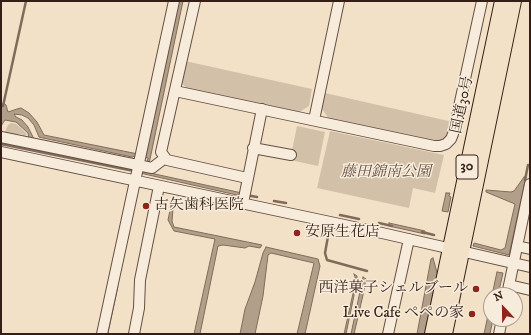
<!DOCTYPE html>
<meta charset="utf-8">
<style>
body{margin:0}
#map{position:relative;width:531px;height:335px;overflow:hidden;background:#f3e1c7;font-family:"IM FELL DW Pica",serif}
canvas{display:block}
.frame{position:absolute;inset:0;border:2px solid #341e15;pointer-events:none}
.north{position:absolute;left:483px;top:287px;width:40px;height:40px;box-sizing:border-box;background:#f7ecdb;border:1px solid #a99a8c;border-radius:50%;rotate:338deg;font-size:11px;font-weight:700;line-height:16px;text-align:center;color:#341e15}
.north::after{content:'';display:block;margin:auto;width:14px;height:18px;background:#8f2418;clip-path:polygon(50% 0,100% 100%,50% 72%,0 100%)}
</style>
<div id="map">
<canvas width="531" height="335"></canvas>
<div class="frame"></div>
<div class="north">N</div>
</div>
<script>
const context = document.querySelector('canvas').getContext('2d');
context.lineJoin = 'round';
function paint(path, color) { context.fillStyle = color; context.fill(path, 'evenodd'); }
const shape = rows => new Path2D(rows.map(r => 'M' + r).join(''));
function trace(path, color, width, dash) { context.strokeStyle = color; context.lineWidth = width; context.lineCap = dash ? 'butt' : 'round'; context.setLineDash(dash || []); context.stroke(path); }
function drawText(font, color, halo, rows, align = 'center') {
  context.font = font + ' "IM FELL DW Pica","Noto Serif JP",serif'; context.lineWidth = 3; context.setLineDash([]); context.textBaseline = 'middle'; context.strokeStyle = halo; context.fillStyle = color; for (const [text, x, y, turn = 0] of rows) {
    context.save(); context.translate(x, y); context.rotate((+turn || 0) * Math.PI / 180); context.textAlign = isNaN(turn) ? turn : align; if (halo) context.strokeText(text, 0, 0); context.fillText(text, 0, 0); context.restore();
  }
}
const green = shape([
 [185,61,312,89,309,106,298,113,188,90,180,81],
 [325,93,453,122,450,137,438,143,329,119,322,109],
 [11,123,16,124,21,128,27,134,25,136,21,134,9,135,5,132,8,125],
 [297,126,325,132,318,166,290,160],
 [330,131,444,155,435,193,413,188,409,208,317,188]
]);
const water = shape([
 [177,1,183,1,149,164,147,163,148,158,143,157,177,1],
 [4,103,6,105,8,112,17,109,21,108,29,113,37,122,44,135,138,154,137,156,132,157,43,138,39,137,34,125,28,118,22,115,14,114,16,117,22,120,28,127,33,137,32,140,29,139,28,133,16,122,5,120,1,126,1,105,4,103],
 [141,171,242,193,241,196,140,173,141,171],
 [524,177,526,177,509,255,473,246,474,243,501,250,505,248,515,204,486,192,486,190,511,192,514,191,524,177],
 [446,193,450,193,449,196,451,197,448,212,442,211,446,193],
 [173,196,174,196,172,221,174,227,262,245,260,248,249,246,245,248,223,245,218,246,200,334,194,334,215,239,174,231,168,220,173,196],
 [389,223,425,231,425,234,389,226,389,223],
 [266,247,318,259,320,266,305,334,297,334,314,263,271,253,268,255,263,296,255,334,240,334,245,309,255,282,263,253,266,247],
 [433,258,438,276,425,334,417,334,431,259,433,258],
 [497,272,503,273,498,295,492,295,497,272],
 [354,274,357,276,357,281,346,334,344,334,356,280,354,274],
 [363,277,366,279,363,295,354,334,351,334,363,277],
 [491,301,491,319,493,319,490,334,484,334,491,301]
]);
const stream = shape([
 [3,106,26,1],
 [1,144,134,171],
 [525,180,528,165],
 [246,195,257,197],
 [274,201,286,203],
 [340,215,359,219],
 [379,223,392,226],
 [329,231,325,253,327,260,367,271],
 [422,232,434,235],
 [107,334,117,287]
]);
const minor = shape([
 [195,1,161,152,167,160,247,178],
 [175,91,434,146,440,146,446,144,451,139,453,134,482,1],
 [314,120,339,1],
 [1,137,152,168,165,158],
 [253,148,291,155],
 [1,152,382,233,530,267],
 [243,203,262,109],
 [517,246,530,249],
 [509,285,530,290],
 [507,295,530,184],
 [102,334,174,1],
 [134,334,139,308,140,280,159,186],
 [388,334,409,239],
 [499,334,502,319]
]);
const highway = shape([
 [432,334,502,1],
 [445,334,514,1]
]);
const markers = [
 [146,206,4,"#8f2418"],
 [297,233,4,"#8f2418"],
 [476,289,4,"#8f2418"],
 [472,314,4,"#8f2418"]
];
const shields = [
 [467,167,22]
];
const shieldNames = [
 ["30",467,167]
];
const streetNames = [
 ["国道30号",463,105,-78]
];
const parkNames = [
 ["藤田錦南公園",386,173]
];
const poiNames = [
 ["古矢歯科医院",154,206],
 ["安原生花店",305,233],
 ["西洋菓子シェルブール",468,289,"right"],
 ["Live Cafe ペペの家",464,314,"right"]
];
paint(green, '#d3c0a9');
paint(water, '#b29f8a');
trace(water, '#806b5b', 1);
trace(stream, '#806b5b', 2.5);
trace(minor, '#644f42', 12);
trace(highway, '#341e15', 16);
trace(minor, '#f7ecdb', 10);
trace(highway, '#f3e1c7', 14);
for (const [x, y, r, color] of markers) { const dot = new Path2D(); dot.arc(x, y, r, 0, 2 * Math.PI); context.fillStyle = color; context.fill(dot); trace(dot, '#f7ecdb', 1.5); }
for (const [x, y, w] of shields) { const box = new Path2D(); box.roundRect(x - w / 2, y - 12, w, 24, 3); context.fillStyle = '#f7ecdb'; context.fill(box); trace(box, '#341e15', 1); }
drawText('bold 14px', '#341e15', null, shieldNames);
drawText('15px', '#341e15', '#f7ecdb', streetNames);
drawText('italic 15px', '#644f41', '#f7ecdb', parkNames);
drawText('15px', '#341e15', '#f7ecdb', poiNames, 'left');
</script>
